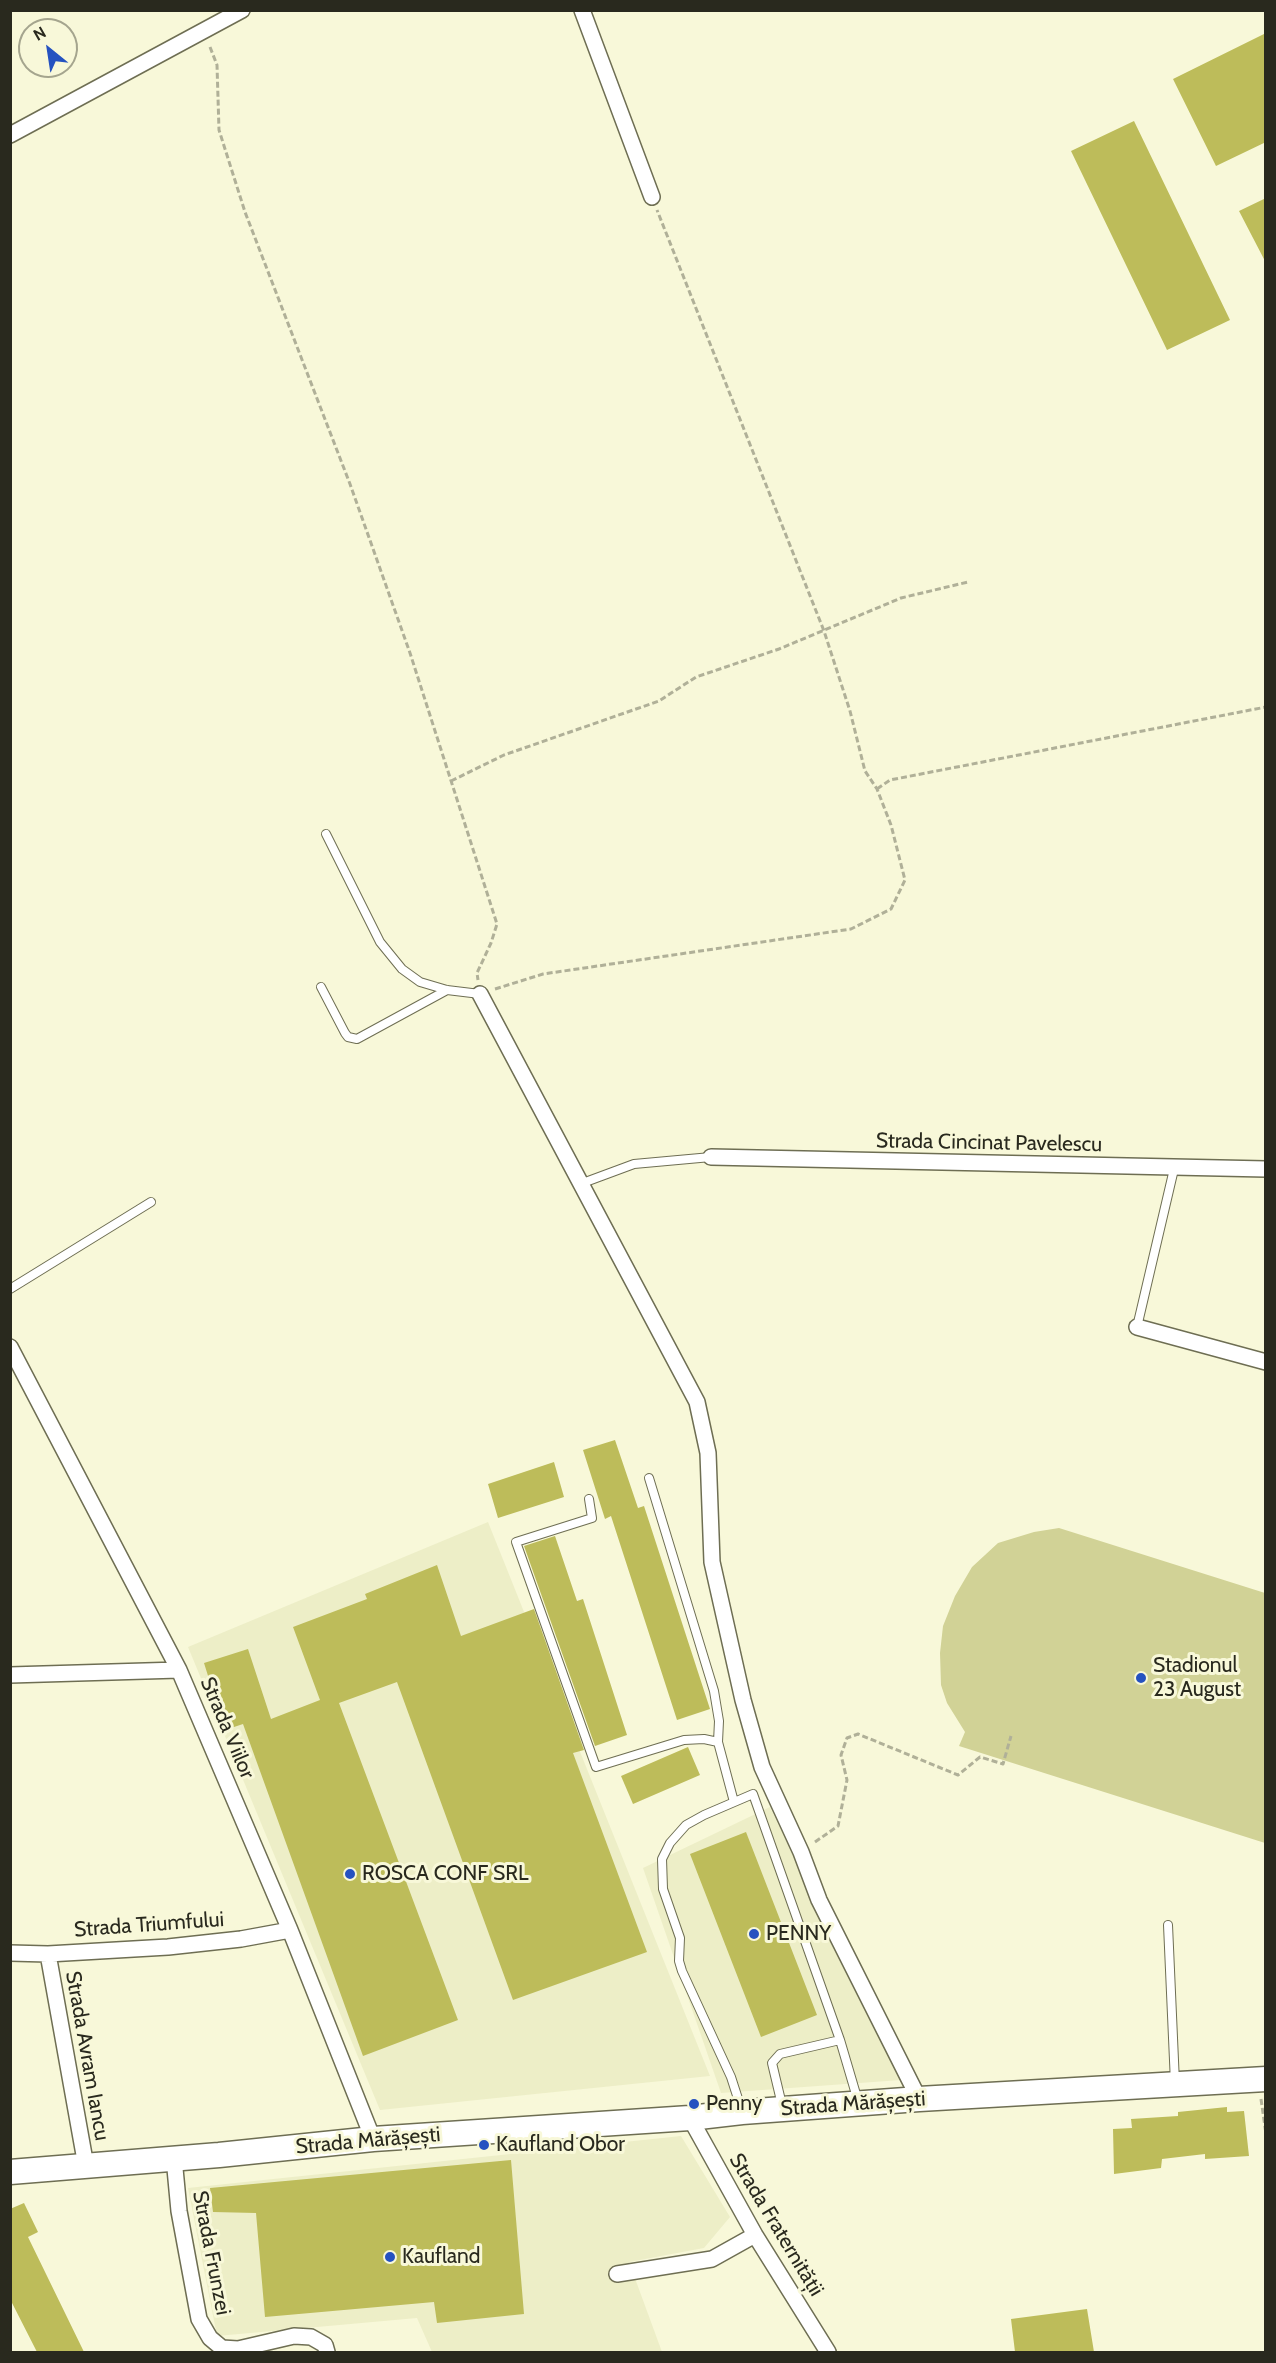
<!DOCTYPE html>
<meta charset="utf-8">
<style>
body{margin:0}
#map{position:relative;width:1276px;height:2363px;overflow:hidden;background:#f8f8d9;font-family:Cabin,sans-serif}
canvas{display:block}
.frame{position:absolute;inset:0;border:12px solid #29291e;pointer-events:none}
.north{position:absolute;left:18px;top:18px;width:60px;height:60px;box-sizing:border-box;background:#f8f8d9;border:2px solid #a5a58e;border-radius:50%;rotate:330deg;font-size:16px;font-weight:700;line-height:24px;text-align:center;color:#29291e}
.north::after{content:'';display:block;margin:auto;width:21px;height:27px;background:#2552c0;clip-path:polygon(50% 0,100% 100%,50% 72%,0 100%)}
</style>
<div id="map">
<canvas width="1276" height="2363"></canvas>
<div class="frame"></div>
<div class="north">N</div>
</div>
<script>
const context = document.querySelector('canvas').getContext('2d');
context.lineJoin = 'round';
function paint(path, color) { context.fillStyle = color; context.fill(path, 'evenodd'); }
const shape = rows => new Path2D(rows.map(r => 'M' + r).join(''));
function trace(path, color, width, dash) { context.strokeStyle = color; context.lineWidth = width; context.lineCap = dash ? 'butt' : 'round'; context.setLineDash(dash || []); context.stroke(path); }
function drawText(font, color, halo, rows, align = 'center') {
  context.font = font + ' Cabin,sans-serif'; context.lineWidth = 6; context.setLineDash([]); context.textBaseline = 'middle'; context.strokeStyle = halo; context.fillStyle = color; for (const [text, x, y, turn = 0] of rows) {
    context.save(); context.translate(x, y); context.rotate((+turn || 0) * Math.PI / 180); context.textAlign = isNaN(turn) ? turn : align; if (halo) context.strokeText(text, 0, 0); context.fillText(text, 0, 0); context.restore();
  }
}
const built = shape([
 [488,1522,710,2076,380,2110,188,1647],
 [770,1807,901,2080,721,2093,643,1868],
 [681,2136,730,2217,704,2248,629,2262,662,2352,432,2352,417,2318,217,2336,188,2188]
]);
const green = shape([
 [1059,1528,1265,1593,1265,1843,959,1746,965,1732,947,1703,941,1685,940,1653,943,1626,955,1596,972,1567,998,1543,1034,1532]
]);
const building = shape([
 [1266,33,1266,142,1216,166,1173,79],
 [1134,121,1230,320,1167,350,1071,151],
 [1266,198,1266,263,1239,211],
 [615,1440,638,1508,644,1506,710,1709,677,1720,611,1516,605,1519,583,1450],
 [554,1462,564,1497,498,1518,488,1484],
 [555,1536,577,1601,583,1599,627,1735,595,1746,524,1546],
 [437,1565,461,1636,534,1609,584,1750,573,1753,647,1952,513,2000,397,1682,339,1703,458,2020,363,2056,243,1724,225,1730,204,1663,248,1649,271,1719,320,1700,293,1627,367,1599,365,1594],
 [688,1747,700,1775,633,1804,621,1776],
 [746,1832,817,2015,761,2037,690,1854],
 [1227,2107,1227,2112,1244,2111,1249,2156,1205,2159,1205,2154,1162,2159,1161,2168,1114,2174,1113,2129,1132,2128,1131,2119,1178,2116,1178,2112],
 [511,2160,524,2314,437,2323,434,2302,265,2317,256,2213,213,2212,210,2188],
 [24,2203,38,2232,28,2237,84,2352,37,2352,10,2299,10,2209],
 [1087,2309,1094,2352,1015,2352,1011,2319]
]);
const path = shape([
 [210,47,217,65,219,130,245,212,350,484,410,653,497,924,491,943,477,973,478,980],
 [451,781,504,755,659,701,696,677,779,649,901,598,968,582],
 [877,789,890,780,1266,707],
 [495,989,543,974,851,929,891,909,905,880,891,825,877,789,865,771,850,711,824,631,657,210],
 [815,1842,838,1826,847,1780,841,1755,847,1738,858,1734,958,1775,980,1757,1003,1764,1011,1736],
 [1261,2099,1266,2134]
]);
const lane = shape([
 [326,834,380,942,402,969,420,982,447,990,480,994],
 [321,987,345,1033,348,1037,357,1039,447,990],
 [580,1184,634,1164,711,1157],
 [10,1289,151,1202],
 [1137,1327,1174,1169],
 [649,1478,714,1691,719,1721,718,1742,734,1802],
 [589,1499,592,1518,516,1542,596,1767,684,1740,704,1739,718,1742],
 [1168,1925,1175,2083],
 [782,2105,772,2063,780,2054,840,2040],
 [741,2108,731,2077,682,1971,679,1961,680,1938,663,1889,662,1859,670,1843,686,1825,704,1815,753,1794,840,2040,858,2101]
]);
const street = shape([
 [582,10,652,197],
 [10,135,242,10],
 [480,994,697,1402,708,1453,712,1562,743,1700,762,1767,801,1852,819,1900,919,2099],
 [711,1157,1266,1169],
 [1137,1327,1266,1362],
 [10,1347,179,1670,290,1930,373,2139],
 [10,1675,179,1670],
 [10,1953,48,1954,168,1947,241,1939,290,1930],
 [48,1954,86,2166],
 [690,2118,755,2235,828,2352],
 [174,2158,179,2211,199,2319,210,2338,222,2348,238,2349,294,2336,311,2337,325,2345,327,2352],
 [617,2274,712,2259,755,2235]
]);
const primary = shape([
 [10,2172,219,2155,373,2139,690,2118,742,2112,919,2099,1266,2079]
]);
const markers = [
 [1141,1678,6,"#2552c0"],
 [350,1874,6,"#2552c0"],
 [754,1934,6,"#2552c0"],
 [694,2104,6,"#2552c0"],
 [484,2145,6,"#2552c0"],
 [390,2257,6,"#2552c0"]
];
const streetNames = [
 ["Strada Cincinat Pavelescu",989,1143,1],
 ["Strada Viilor",227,1728,67],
 ["Strada Triumfului",149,1925,-4],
 ["Strada Avram Iancu",87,2056,80],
 ["Strada Mărășești",853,2104,-4],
 ["Strada Mărășești",368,2141,-5],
 ["Strada Fraternității",776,2225,59],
 ["Strada Frunzei",211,2253,79]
];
const poiNames = [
 ["Stadionul",1153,1666],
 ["23 August",1153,1690],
 ["ROSCA CONF SRL",362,1874],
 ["PENNY",766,1934],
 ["Penny",706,2104],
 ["Kaufland Obor",496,2145],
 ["Kaufland",402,2257]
];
paint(built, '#edeec7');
paint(green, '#d1d296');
paint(building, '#bdbc5a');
trace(lane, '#6e6e53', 10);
trace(street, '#6e6e53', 18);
trace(primary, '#6e6e53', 27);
trace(path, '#b0b098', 3, [6, 3]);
trace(lane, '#fff', 8);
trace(street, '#fff', 15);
trace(primary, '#fff', 24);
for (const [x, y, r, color] of markers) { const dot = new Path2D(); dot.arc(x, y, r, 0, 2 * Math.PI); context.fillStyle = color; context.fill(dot); trace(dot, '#f8f8d9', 2); }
drawText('21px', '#29291e', '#f8f8d9', streetNames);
drawText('21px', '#29291e', '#f8f8d9', poiNames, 'left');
</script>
